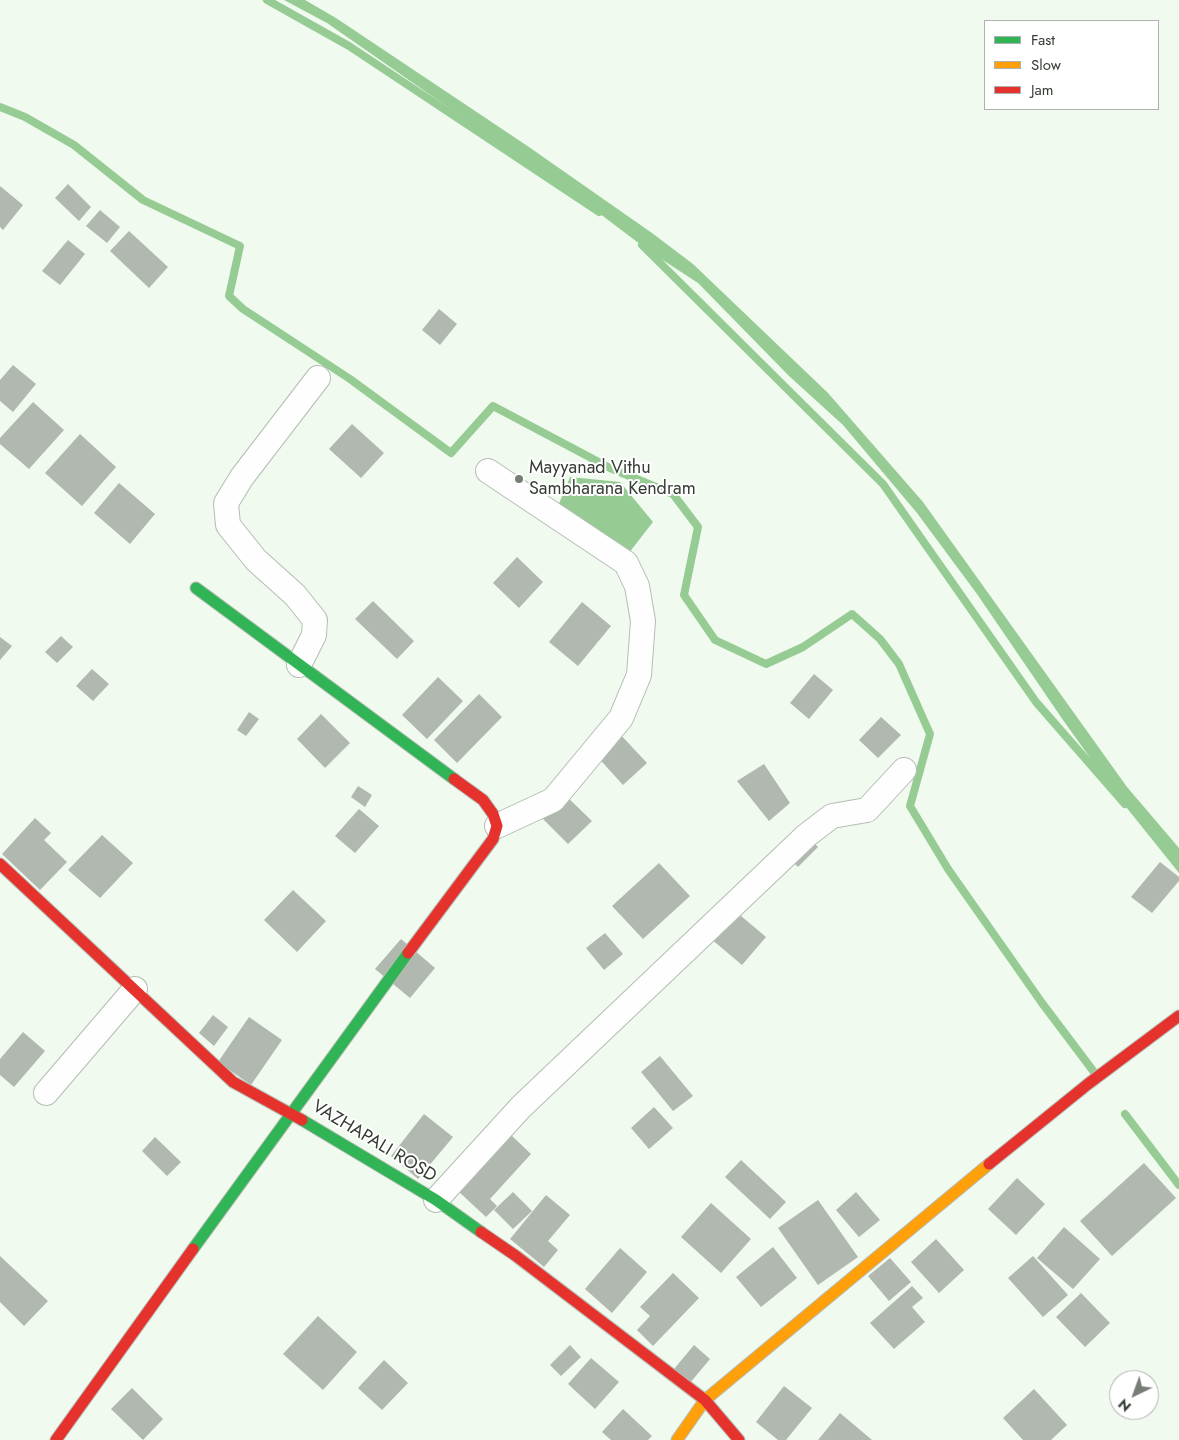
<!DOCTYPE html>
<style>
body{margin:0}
#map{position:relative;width:1179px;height:1440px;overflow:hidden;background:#f0faef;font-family:Jost,sans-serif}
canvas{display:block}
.legend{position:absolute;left:984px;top:20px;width:175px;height:90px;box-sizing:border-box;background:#fff;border:1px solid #aeb1ad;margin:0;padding:6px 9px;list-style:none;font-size:15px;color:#343c33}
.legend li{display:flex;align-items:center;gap:10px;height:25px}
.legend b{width:25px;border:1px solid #aeb1ad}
.north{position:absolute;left:1109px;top:1370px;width:50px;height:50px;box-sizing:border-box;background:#fff;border:1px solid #aeb1ad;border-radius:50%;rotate:222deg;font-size:14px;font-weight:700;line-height:20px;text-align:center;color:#343c33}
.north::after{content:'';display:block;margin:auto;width:18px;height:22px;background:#767e75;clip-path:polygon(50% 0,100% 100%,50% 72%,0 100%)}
</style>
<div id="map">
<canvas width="1179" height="1440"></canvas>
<ul class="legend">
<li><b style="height:6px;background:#30b455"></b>Fast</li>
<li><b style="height:6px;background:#ff9f0a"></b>Slow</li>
<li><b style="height:6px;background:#e5322d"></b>Jam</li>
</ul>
<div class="north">N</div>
</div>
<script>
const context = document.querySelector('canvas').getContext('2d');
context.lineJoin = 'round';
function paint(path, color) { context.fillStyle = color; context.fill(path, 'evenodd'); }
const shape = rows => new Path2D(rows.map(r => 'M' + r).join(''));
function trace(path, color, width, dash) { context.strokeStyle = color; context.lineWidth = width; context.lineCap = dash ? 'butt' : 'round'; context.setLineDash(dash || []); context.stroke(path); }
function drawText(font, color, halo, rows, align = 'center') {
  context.font = font + ' Jost,sans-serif'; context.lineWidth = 4; context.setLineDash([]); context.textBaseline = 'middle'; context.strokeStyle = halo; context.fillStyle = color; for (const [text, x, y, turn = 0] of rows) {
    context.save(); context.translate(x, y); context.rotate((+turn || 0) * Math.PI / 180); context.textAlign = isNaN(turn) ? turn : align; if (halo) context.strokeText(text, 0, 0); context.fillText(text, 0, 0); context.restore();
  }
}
const water = shape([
 [284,0,305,0,336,18,526,145,652,233,693,264,828,393,923,502,1127,787,1179,848,1179,873,1118,797,1063,720,977,594,917,513,843,425,789,376,698,283,649,251,591,207,327,23],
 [570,477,620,482,653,522,625,558,556,511]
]);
const stream = shape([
 [267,0,349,46,599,212],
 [0,107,25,117,74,145,143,200,240,246,229,296,243,309,350,379,451,453,493,406,610,468,673,494,698,527,684,595,715,640,766,664,803,647,852,614,880,639,899,664,930,734,910,806,948,869,1042,1003,1094,1072],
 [642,245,883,484,1036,702,1125,804],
 [1125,1114,1179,1185]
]);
const building = shape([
 [68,184,91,207,79,221,55,198],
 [0,186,23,205,3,230,0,227],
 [100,210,120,227,107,243,86,226],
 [129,231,168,267,149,288,110,251],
 [68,240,85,254,60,285,42,271],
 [439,309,457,324,440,345,422,330],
 [13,365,36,384,13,412,0,401,0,380],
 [33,402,64,430,29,469,0,444,0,438],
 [352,424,384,453,361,478,329,449],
 [80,434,116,467,82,506,45,473],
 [119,483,155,514,130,544,94,513],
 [517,557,543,582,519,608,493,583],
 [373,601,414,641,397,659,355,619],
 [582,602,611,626,578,666,549,642],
 [61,636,73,647,57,663,45,652],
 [0,637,12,646,0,660],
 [92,669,109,684,93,701,76,686],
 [814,674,833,690,809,719,790,703],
 [438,677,463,701,427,739,402,715],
 [479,694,502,717,457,763,434,740],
 [249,712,259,719,246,736,237,730],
 [321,714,350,743,325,768,297,739],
 [881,717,901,735,878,758,859,740],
 [618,732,647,763,623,785,594,753],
 [764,764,790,803,769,821,737,781],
 [358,786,372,795,365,807,351,797],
 [562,792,592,821,568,844,539,815],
 [359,809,379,826,355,853,335,836],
 [35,818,51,833,44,840,67,862,40,890,2,854],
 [802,831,818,847,798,867,782,851],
 [102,835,133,863,100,898,68,870],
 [1160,862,1179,877,1179,881,1152,913,1131,897],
 [659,863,690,896,643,939,612,906],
 [293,890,326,921,297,952,264,920],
 [728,905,766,937,742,965,704,933],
 [605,933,623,954,604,970,586,948],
 [401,939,435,968,410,998,375,969],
 [213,1015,228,1027,214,1046,199,1033],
 [249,1017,282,1040,251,1085,218,1062],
 [23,1032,45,1051,14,1087,0,1075,0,1059],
 [660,1056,693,1096,673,1111,641,1072],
 [654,1107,673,1128,649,1149,631,1128],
 [424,1114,453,1137,418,1179,391,1156],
 [511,1135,531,1154,490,1199,497,1206,486,1217,458,1191],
 [155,1137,181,1162,167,1176,142,1151],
 [741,1160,786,1202,770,1219,725,1177],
 [1144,1163,1176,1198,1112,1256,1080,1221],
 [1017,1178,1045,1204,1016,1235,988,1209],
 [513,1192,532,1211,513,1229,494,1210],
 [856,1192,880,1220,859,1237,836,1210],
 [546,1195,570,1215,548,1241,558,1250,544,1267,510,1239],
 [818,1200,858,1257,818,1285,778,1228],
 [711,1203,751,1239,721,1273,681,1237],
 [1064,1227,1100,1259,1073,1289,1037,1258],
 [936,1239,964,1270,939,1293,911,1262],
 [773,1247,797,1278,761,1307,736,1277],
 [620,1248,647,1272,612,1313,585,1289],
 [0,1256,48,1301,24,1326,0,1302],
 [1033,1256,1068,1295,1043,1317,1008,1278],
 [890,1258,911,1282,889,1301,868,1276],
 [673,1273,699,1298,653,1346,637,1330,650,1316,640,1307],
 [912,1286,923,1298,912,1307,925,1322,894,1349,870,1323],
 [1081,1293,1110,1323,1085,1347,1056,1317],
 [318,1316,357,1352,323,1390,283,1354],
 [570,1345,581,1357,561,1376,550,1365],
 [694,1345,710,1359,690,1383,674,1369],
 [591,1358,619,1382,595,1409,568,1384],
 [384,1360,408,1383,382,1410,358,1388],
 [784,1386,812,1408,786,1440,778,1440,756,1422],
 [132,1388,163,1419,143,1440,111,1409],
 [1034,1389,1067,1425,1051,1440,1023,1440,1003,1418],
 [623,1409,652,1436,648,1440,611,1440,602,1432],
 [840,1413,872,1440,818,1440]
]);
const street = shape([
 [488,471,626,563,637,586,643,621,639,675,621,718,553,800,497,826],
 [299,665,314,635,315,620,295,595,256,560,228,525,226,503,242,477,318,378],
 [46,1093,135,989],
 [436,1200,521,1107,807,835,832,816,867,810,904,770]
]);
const fast = shape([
 [196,588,454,779],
 [302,1120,436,1200,481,1232],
 [193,1249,408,953]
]);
const slow = shape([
 [677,1440,705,1400,989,1164]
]);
const jam = shape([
 [0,864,233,1082,302,1120],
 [408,953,493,839,497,826,493,814,483,800,454,779],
 [989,1164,1088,1084,1179,1016],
 [481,1232,516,1256,705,1400,739,1440],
 [56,1440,193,1249]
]);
const markers = [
 [519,479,5,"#767e75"]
];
const poiNames = [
 ["Mayyanad Vithu",529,469],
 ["Sambharana Kendram",529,490]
];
const streetNames = [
 ["VAZHAPALI ROSD",374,1142,31]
];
paint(water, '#96cc94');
trace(stream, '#96cc94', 8);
paint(building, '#b0b8af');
trace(street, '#b5bdb4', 26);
trace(fast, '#b5bdb4', 13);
trace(slow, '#b5bdb4', 13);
trace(jam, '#b5bdb4', 13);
trace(street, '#fdfefd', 24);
trace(fast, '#30b455', 11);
trace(slow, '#ff9f0a', 11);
trace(jam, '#e5322d', 11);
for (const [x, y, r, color] of markers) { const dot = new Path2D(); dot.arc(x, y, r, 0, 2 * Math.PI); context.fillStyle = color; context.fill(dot); trace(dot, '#fff', 2); }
drawText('18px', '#343c33', '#fff', poiNames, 'left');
drawText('18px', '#343c33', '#fff', streetNames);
</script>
